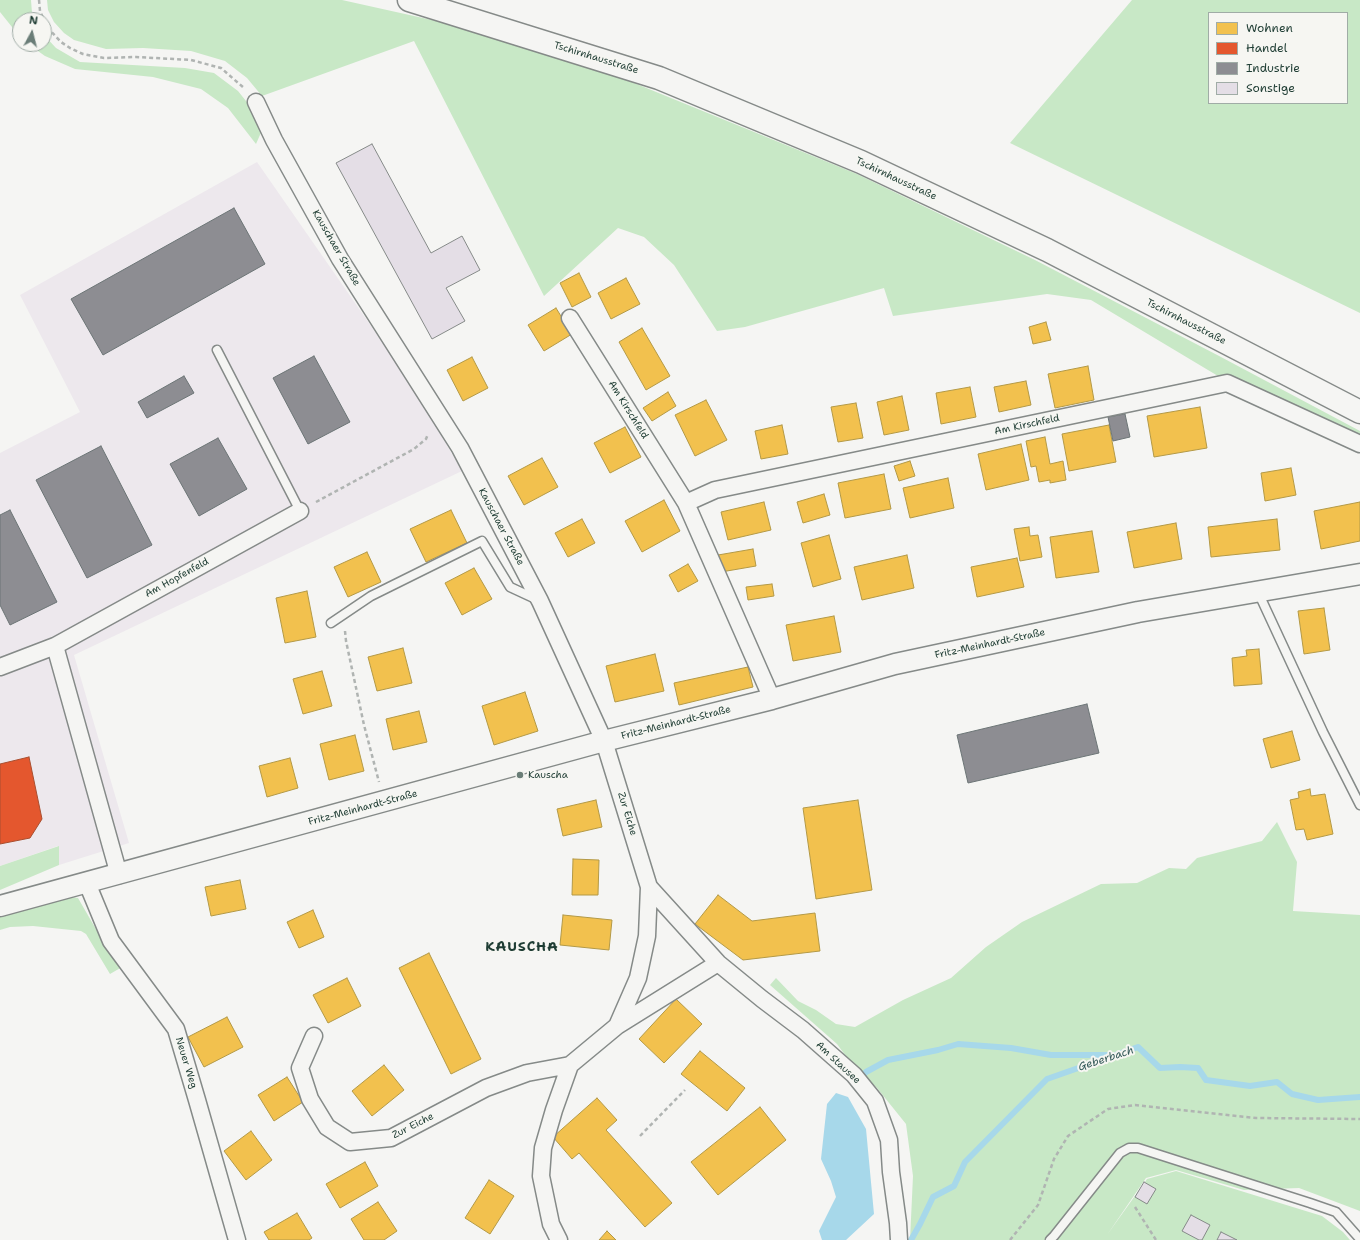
<!DOCTYPE html>
<meta charset="utf-8">
<style>
body{margin:0}
#map{position:relative;width:1360px;height:1240px;overflow:hidden;background:#f5f5f3;font-family:"Shantell Sans",sans-serif}
canvas{display:block}
.legend{position:absolute;left:1208px;top:12px;width:140px;height:92px;box-sizing:border-box;background:#f6f6f2;border:1px solid #a0aca6;margin:0;padding:5px 7px;list-style:none;font-size:12px;color:#1f3d34}
.legend li{display:flex;align-items:center;gap:8px;height:20px}
.legend b{width:20px;border:1px solid #a0aca6}
.north{position:absolute;left:12px;top:12px;width:40px;height:40px;box-sizing:border-box;background:#f6f6f2;border:1px solid #a0aca6;border-radius:50%;rotate:7deg;font-size:11px;font-weight:700;line-height:16px;text-align:center;color:#1f3d34}
.north::after{content:'';display:block;margin:auto;width:14px;height:18px;background:#6a7d77;clip-path:polygon(50% 0,100% 100%,50% 72%,0 100%)}
</style>
<div id="map">
<canvas width="1360" height="1240"></canvas>
<ul class="legend">
<li><b style="height:11px;background:#f2c14e"></b>Wohnen</li>
<li><b style="height:11px;background:#e4572e"></b>Handel</li>
<li><b style="height:11px;background:#8d8d92"></b>Industrie</li>
<li><b style="height:11px;background:#e4dee6"></b>Sonstige</li>
</ul>
<div class="north">N</div>
</div>
<script>
const context = document.querySelector('canvas').getContext('2d');
context.lineJoin = 'round';
function paint(path, color) { context.fillStyle = color; context.fill(path, 'evenodd'); }
const shape = rows => new Path2D(rows.map(r => 'M' + r).join(''));
function trace(path, color, width, dash) { context.strokeStyle = color; context.lineWidth = width; context.lineCap = dash ? 'butt' : 'round'; context.setLineDash(dash || []); context.stroke(path); }
function drawText(font, color, halo, rows, align = 'center') {
  context.font = font + ' "Shantell Sans",sans-serif'; context.lineWidth = 4; context.setLineDash([]); context.textBaseline = 'middle'; context.strokeStyle = halo; context.fillStyle = color; for (const [text, x, y, turn = 0] of rows) {
    context.save(); context.translate(x, y); context.rotate((+turn || 0) * Math.PI / 180); context.textAlign = isNaN(turn) ? turn : align; if (halo) context.strokeText(text, 0, 0); context.fillText(text, 0, 0); context.restore();
  }
}
const built = shape([
 [257,162,410,382,462,471,74,655,129,843,59,865,58,846,0,866,0,453,80,412,20,295]
]);
const green = shape([
 [0,0,31,0,32,13,35,20,20,20,20,37,0,12],
 [47,0,342,0,468,28,595,67,857,174,1035,260,1221,357,1360,431,1360,437,1238,379,1218,376,1091,300,1047,294,893,316,884,288,745,327,717,331,674,265,644,237,618,228,544,296,414,41,262,96,247,78,225,61,191,51,143,48,106,49,74,40,64,33,54,22,48,10],
 [1132,0,1360,0,1360,313,1010,143],
 [1209,13,1347,13,1347,103,1209,103],
 [44,35,56,48,80,62,185,68,214,73,238,91,250,106,263,128,256,144,228,108,201,89,153,77,75,69,45,56,28,44,44,44],
 [1277,822,1297,862,1293,911,1360,915,1360,1211,1299,1188,1244,1190,1176,1170,1146,1178,1107,1235,1147,1179,1176,1171,1322,1216,1343,1232,1350,1240,910,1240,913,1176,906,1124,877,1088,851,1063,837,1044,770,985,776,978,798,1001,816,1010,836,1024,855,1027,903,1000,951,978,986,947,1022,922,1101,884,1137,883,1169,868,1186,869,1197,858,1262,841],
 [59,846,59,865,0,890,0,866],
 [65,896,78,898,108,950,122,967,110,974,86,934,81,931,33,926,10,927,0,930,0,914]
]);
const water = shape([
 [836,1093,848,1097,866,1129,874,1214,846,1240,822,1240,819,1231,836,1197,831,1181,821,1159,827,1104]
]);
const homes = shape([
 [579,273,591,297,572,307,560,283,579,273],
 [626,278,640,304,611,319,598,293,626,278],
 [556,308,572,334,544,351,528,325,556,308],
 [1046,322,1051,340,1033,344,1029,327,1046,322],
 [642,328,670,376,646,390,619,342,642,328],
 [472,357,488,388,463,401,447,370,472,357],
 [1088,366,1094,400,1055,408,1048,374,1088,366],
 [1026,381,1031,405,999,412,994,387,1026,381],
 [970,387,976,417,941,424,936,393,970,387],
 [668,392,676,406,652,421,643,408,668,392],
 [902,396,909,430,884,435,877,402,902,396],
 [706,400,727,440,695,456,675,415,706,400],
 [856,403,863,438,838,442,831,407,856,403],
 [1200,407,1207,448,1154,457,1147,416,1200,407],
 [782,425,788,454,761,459,755,431,782,425],
 [1109,425,1116,462,1069,471,1062,434,1109,425],
 [625,427,641,457,610,473,594,443,625,427],
 [1045,437,1050,464,1063,461,1066,480,1050,483,1050,480,1039,482,1036,466,1031,467,1026,441,1045,437],
 [1021,444,1029,480,986,490,978,454,1021,444],
 [542,458,558,487,524,505,508,476,542,458],
 [910,461,915,476,899,481,894,466,910,461],
 [1291,468,1296,495,1265,501,1261,473,1291,468],
 [884,474,891,509,845,518,838,483,884,474],
 [948,478,954,508,910,518,903,488,948,478],
 [824,494,830,515,803,523,797,502,824,494],
 [664,500,680,531,642,552,625,521,664,500],
 [764,502,771,530,728,540,721,512,764,502],
 [1360,502,1360,541,1321,549,1314,511,1360,502],
 [451,510,467,543,426,562,410,529,451,510],
 [582,519,595,543,568,557,555,533,582,519],
 [1277,519,1280,550,1211,557,1208,527,1277,519],
 [1176,523,1182,559,1134,568,1127,532,1176,523],
 [1029,527,1030,536,1038,535,1042,557,1020,561,1014,529,1029,527],
 [1092,531,1099,572,1056,578,1050,537,1092,531],
 [829,535,841,579,813,587,801,543,829,535],
 [753,549,756,566,721,572,718,555,753,549],
 [367,552,381,582,348,597,334,567,367,552],
 [907,555,914,588,862,600,854,567,907,555],
 [1017,558,1024,587,977,597,971,567,1017,558],
 [688,564,698,581,678,592,669,575,688,564],
 [474,568,492,599,462,615,445,583,474,568],
 [772,584,774,596,748,600,746,587,772,584],
 [307,591,316,637,285,643,276,598,307,591],
 [1324,608,1330,650,1304,654,1298,611,1324,608],
 [834,616,841,652,793,661,786,625,834,616],
 [403,648,412,683,377,691,368,657,403,648],
 [1259,649,1262,684,1234,686,1232,658,1247,656,1246,650,1259,649],
 [655,654,664,691,615,702,606,666,655,654],
 [748,667,753,687,679,705,674,683,748,667],
 [322,671,332,706,303,714,293,679,322,671],
 [525,692,538,731,494,745,482,706,525,692],
 [419,711,427,742,393,750,386,719,419,711],
 [1292,731,1300,760,1271,768,1263,739,1292,731],
 [355,735,364,771,329,780,320,744,355,735],
 [290,758,298,788,267,797,259,766,290,758],
 [1310,789,1311,796,1325,794,1333,834,1307,840,1304,829,1296,830,1290,800,1299,798,1298,792,1310,789],
 [596,800,602,827,563,836,557,809,596,800],
 [858,800,872,890,816,899,803,808,858,800],
 [573,859,599,860,598,895,572,895,573,859],
 [240,880,246,909,211,916,205,887,240,880],
 [718,895,752,921,815,913,820,951,743,960,695,924,718,895],
 [313,910,324,937,299,948,287,922,313,910],
 [563,915,612,920,609,950,560,945,563,915],
 [429,953,481,1059,451,1074,399,968,429,953],
 [347,978,361,1006,328,1023,313,995,347,978],
 [676,999,702,1024,664,1063,639,1039,676,999],
 [227,1017,243,1047,204,1067,188,1037,227,1017],
 [700,1051,745,1088,727,1111,681,1074,700,1051],
 [384,1065,404,1090,372,1116,352,1091,384,1065],
 [287,1077,303,1102,274,1121,258,1095,287,1077],
 [597,1098,617,1120,606,1130,672,1203,645,1227,579,1153,572,1159,553,1137,597,1098],
 [760,1107,786,1140,718,1195,691,1162,760,1107],
 [251,1131,272,1160,246,1180,224,1151,251,1131],
 [365,1162,378,1186,340,1208,326,1184,365,1162],
 [489,1180,514,1196,490,1234,465,1218,489,1180],
 [378,1202,397,1231,384,1240,364,1240,351,1219,378,1202],
 [297,1213,312,1238,309,1240,269,1240,264,1232,297,1213],
 [607,1231,616,1240,599,1240,607,1231]
]);
const shops = shape([
 [29,757,42,819,30,838,0,844,0,764,29,757]
]);
const industry = shape([
 [234,208,265,264,103,355,71,299,234,208],
 [314,356,350,422,308,444,273,378,314,356],
 [184,376,194,393,147,418,138,402,184,376],
 [1125,414,1130,437,1113,441,1108,417,1125,414],
 [218,438,247,489,199,516,170,464,218,438],
 [101,446,152,545,87,578,36,480,101,446],
 [10,510,57,602,10,625,0,605,0,515,10,510],
 [1087,704,1099,753,968,783,957,735,1087,704]
]);
const stream = shape([
 [861,1077,866,1072,888,1060,938,1050,958,1044,1011,1048,1051,1055,1110,1055],
 [911,1240,920,1224,933,1197,954,1186,965,1162,1047,1079,1138,1047,1160,1068,1180,1067,1198,1068,1206,1080,1250,1086,1277,1082,1292,1094,1318,1100,1360,1097]
]);
const building = shape([
 [372,144,431,253,462,236,480,270,446,288,465,321,432,339,336,163,372,144],
 [1144,1182,1156,1189,1147,1204,1135,1197,1144,1182],
 [1191,1215,1210,1225,1202,1240,1199,1240,1182,1231,1191,1215],
 [1221,1232,1237,1240,1217,1240,1221,1232]
]);
const path = shape([
 [39,0,40,11,44,20],
 [44,21,46,26,61,42,70,48,83,54,104,58,136,57,191,60,221,68,244,88],
 [316,502,414,449,426,439,428,434],
 [345,631,346,641,364,725,379,782],
 [640,1136,685,1090],
 [1135,1207,1156,1240],
 [1010,1240,1038,1205,1054,1159,1068,1136,1108,1109,1135,1105,1256,1118,1360,1119]
]);
const service = shape([
 [217,350,300,511],
 [1258,592,1323,732,1360,805],
 [331,623,371,596,482,541,510,587,538,600],
 [1050,1240,1054,1236,1120,1153,1129,1148,1138,1148,1310,1203,1336,1212,1360,1239]
]);
const minor = shape([
 [256,102,274,140,340,259,460,448,540,601,604,741,649,887,718,963,762,999,803,1030,854,1075,875,1101,889,1140,891,1172,898,1223,899,1240],
 [570,318,686,503,772,699],
 [686,503,715,490,1227,383,1360,444],
 [0,667,55,646],
 [119,875,55,646,300,511],
 [87,883,111,941,176,1029,197,1100,237,1240],
 [617,1026,638,978,647,936,649,887],
 [314,1036,300,1068,310,1099,327,1127,350,1142,391,1138,486,1088,527,1073,570,1065,617,1026,718,963],
 [559,1240,551,1224,541,1176,543,1148,554,1110,570,1065]
]);
const tertiary = shape([
 [0,906,604,741,772,699,895,664,1138,612,1360,574]
]);
const secondary = shape([
 [409,0,659,78,861,162,1047,250,1360,412]
]);
const markers = [
 [520,775,4,"#6a7d77"]
];
const streetNames = [
 ["Tschirnhausstraße",596,58,17],
 ["Tschirnhausstraße",896,179,25],
 ["Kauschaer Straße",336,248,60],
 ["Tschirnhausstraße",1186,322,27],
 ["Am Kirschfeld",628,410,58],
 ["Am Kirschfeld",1027,425,-12],
 ["Kauschaer Straße",501,527,62],
 ["Am Hopfenfeld",177,578,-29],
 ["Fritz-Meinhardt-Straße",990,644,-12],
 ["Fritz-Meinhardt-Straße",676,723,-14],
 ["Fritz-Meinhardt-Straße",363,808,-15],
 ["Zur Eiche",627,814,73],
 ["Neuer Weg",186,1063,73],
 ["Am Stausee",838,1063,43],
 ["Zur Eiche",413,1126,-27]
];
const poiNames = [
 ["Kauscha",528,775]
];
const waterNames = [
 ["Geberbach",1106,1059,-18]
];
const districtNames = [
 ["KAUSCHA",522,947]
];
paint(built, '#ede8ed');
paint(green, '#c8e8c6');
paint(water, '#a7d8ea');
paint(homes, '#f2c14e');
trace(homes, '#b39946', 1);
paint(shops, '#e4572e');
trace(shops, '#a94f30', 1);
paint(industry, '#8d8d92');
trace(industry, '#6c7576', 1);
trace(stream, '#a7d8ea', 6);
paint(building, '#e4dee6');
trace(building, '#858a88', 1);
trace(service, '#858a88', 11);
trace(minor, '#858a88', 19);
trace(tertiary, '#858a88', 23);
trace(secondary, '#858a88', 25);
trace(path, '#b0b4b2', 2.5, [4, 3]);
trace(service, '#f5f5f3', 8);
trace(minor, '#f5f5f3', 16);
trace(tertiary, '#f5f5f3', 20);
trace(secondary, '#f5f5f3', 22);
for (const [x, y, r, color] of markers) { const dot = new Path2D(); dot.arc(x, y, r, 0, 2 * Math.PI); context.fillStyle = color; context.fill(dot); trace(dot, '#f6f6f2', 1.5); }
drawText('10px', '#1f3d34', '#f6f6f2', streetNames);
drawText('10px', '#1f3d34', '#f6f6f2', poiNames, 'left');
drawText('italic 11px', '#335958', '#f6f6f2', waterNames);
context.letterSpacing = '1px';
drawText('bold 14px', '#1f3d34', '#f6f6f2', districtNames);
context.letterSpacing = '0px';
</script>
